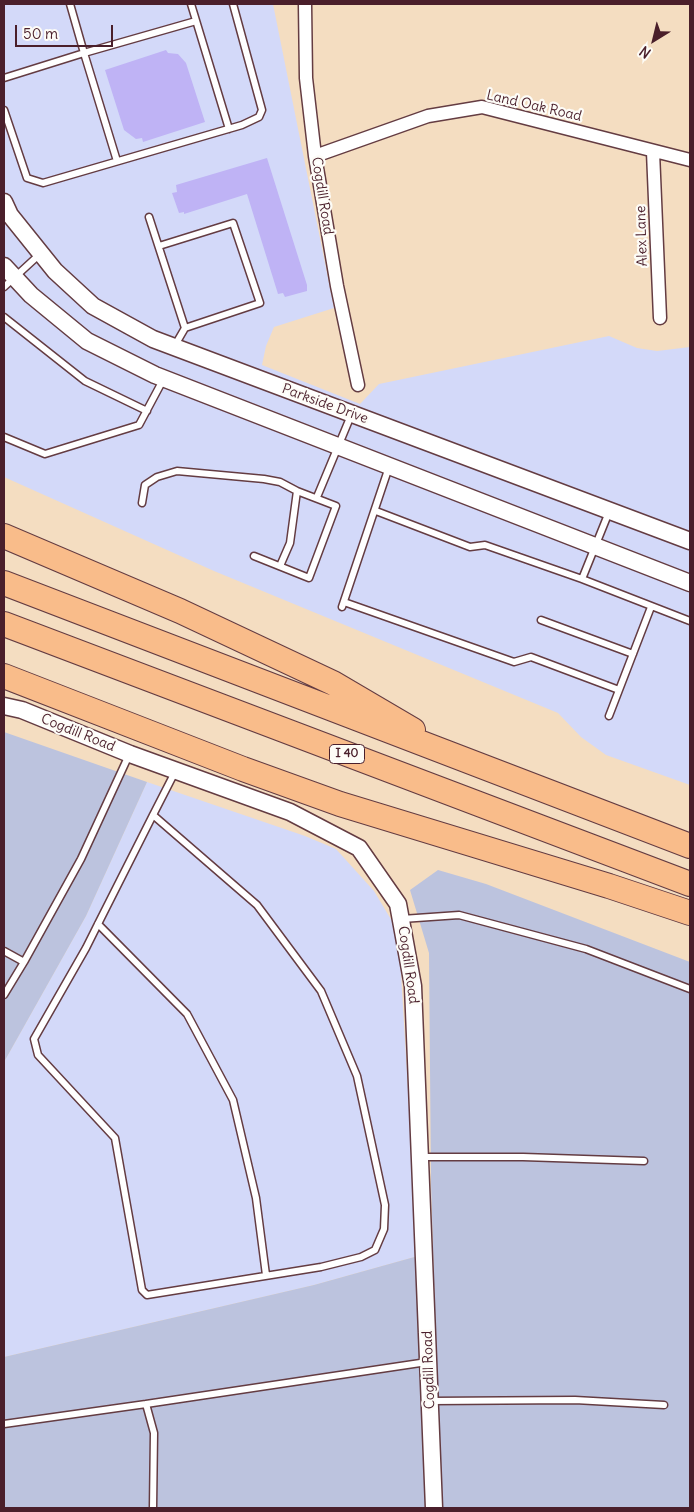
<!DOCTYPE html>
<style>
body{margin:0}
#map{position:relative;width:694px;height:1512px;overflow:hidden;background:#f4ddc1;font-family:Delius,sans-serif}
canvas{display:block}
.frame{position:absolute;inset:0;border:5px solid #4a1f2b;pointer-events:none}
.north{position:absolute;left:629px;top:15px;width:50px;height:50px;-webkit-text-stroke:4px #fdfcf7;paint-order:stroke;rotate:216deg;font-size:14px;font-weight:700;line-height:20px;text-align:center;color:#4a1f2b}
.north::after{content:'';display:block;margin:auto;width:18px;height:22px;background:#4a1f2b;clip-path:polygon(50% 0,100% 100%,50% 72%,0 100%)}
.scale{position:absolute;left:15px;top:25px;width:98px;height:22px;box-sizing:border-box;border:2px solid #4a1f2b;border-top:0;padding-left:6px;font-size:15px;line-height:18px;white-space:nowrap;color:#4a1f2b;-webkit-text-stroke:4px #fdfcf7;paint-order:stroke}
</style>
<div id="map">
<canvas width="694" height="1512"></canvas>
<div class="frame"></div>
<div class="north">N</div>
<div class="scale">50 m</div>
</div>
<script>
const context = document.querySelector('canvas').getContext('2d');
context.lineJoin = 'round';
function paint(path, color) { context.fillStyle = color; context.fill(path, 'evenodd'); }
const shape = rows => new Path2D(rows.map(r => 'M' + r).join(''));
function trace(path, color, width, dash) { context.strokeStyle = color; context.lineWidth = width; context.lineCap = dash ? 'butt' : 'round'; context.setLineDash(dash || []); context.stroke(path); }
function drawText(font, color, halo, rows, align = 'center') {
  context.font = font + ' Delius,sans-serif'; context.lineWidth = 4.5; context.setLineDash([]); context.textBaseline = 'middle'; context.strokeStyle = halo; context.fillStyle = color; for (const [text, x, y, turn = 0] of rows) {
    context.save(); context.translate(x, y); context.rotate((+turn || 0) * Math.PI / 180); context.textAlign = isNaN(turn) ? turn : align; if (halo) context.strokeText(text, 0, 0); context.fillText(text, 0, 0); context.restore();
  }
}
const built = shape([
 [4,4,273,4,334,308,274,327,266,346,262,365,360,404,379,384,609,336,637,348,657,351,690,347,690,785,606,755,581,737,558,713,214,571,4,477],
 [147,782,305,836,336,849,374,891,392,921,400,957,418,1256,314,1285,4,1357,4,1062,86,916]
]);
const industrial = shape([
 [4,732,147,782,86,916,4,1062],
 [438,870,486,884,690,962,690,1508,441,1508,431,1184,429,953,410,890],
 [418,1256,426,1508,4,1508,4,1357,314,1285]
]);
const building = shape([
 [166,50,168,53,178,54,186,63,205,122,143,142,142,138,136,139,124,130,105,70],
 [267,158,307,285,307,291,285,297,283,293,278,294,247,194,184,214,184,212,179,213,172,193,177,192,176,185]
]);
const service = shape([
 [191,4,229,129],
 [4,78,84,53,70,4],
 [4,110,27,178,43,183,242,125,259,117,262,110,233,4],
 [117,161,84,53,196,21],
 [149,217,185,328,174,347],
 [159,246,233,223,260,303,185,328],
 [4,287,40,254],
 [4,317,85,381,147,411],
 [4,437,45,454,139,425,163,380],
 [317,497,352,413],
 [142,503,145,485,157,477,177,471,264,479,280,482,297,491,336,506,309,578,254,556],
 [376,511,470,547,485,545,582,579],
 [609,512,582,579,690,621],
 [280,566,290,543,297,491],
 [344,602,514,662,531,657,619,690],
 [342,607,389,467],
 [541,620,633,654],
 [609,716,651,607],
 [153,815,257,905,321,991,357,1076,385,1205,384,1229,375,1250,361,1257,321,1267,147,1295,142,1290,115,1138,38,1055,34,1039,86,948,98,924,153,815,175,772],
 [402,919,459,915,586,949,690,989],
 [98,924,187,1014,233,1100,256,1198,266,1275],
 [4,951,24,962,81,859,129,755],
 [4,995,24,962],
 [422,1157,523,1157,644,1161],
 [431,1401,575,1400,664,1405],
 [4,1424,146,1404],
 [153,1508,154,1433,146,1404,427,1362]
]);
const minor = shape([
 [305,4,306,78,315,156,337,286,358,385],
 [653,152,660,318],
 [315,156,428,116,482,107,690,160]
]);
const tertiary = shape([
 [4,202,10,215,55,271,93,306,153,339,690,541],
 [4,266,31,295,87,341,155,375,690,583],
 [4,706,22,710,130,754,290,812,359,848,398,904,413,986,434,1508]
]);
const motorway = shape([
 [4,536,180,611,333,683,413,730],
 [4,583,690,846],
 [4,624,690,884],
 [4,676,243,769,340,804,609,886,690,913]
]);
const shields = [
 [347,754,35]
];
const shieldNames = [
 ["I 40",347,754]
];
const streetNames = [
 ["Land Oak Road",534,106,13],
 ["Cogdill Road",322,196,81],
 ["Alex Lane",642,236,-92],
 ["Parkside Drive",325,404,20],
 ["Cogdill Road",78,733,22],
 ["Cogdill Road",408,965,82],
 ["Cogdill Road",429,1370,-92]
];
paint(built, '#d3d9f9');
paint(industrial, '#bcc3de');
paint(building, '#bfb3f5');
trace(service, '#643c42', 9);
trace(minor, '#643c42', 15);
trace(tertiary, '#643c42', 19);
trace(motorway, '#643c42', 26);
trace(service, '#fff', 6);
trace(minor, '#fff', 12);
trace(tertiary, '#fff', 16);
trace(motorway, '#f9bc8a', 24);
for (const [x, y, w] of shields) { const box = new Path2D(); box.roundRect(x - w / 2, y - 9.5, w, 19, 4); context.fillStyle = '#fdfcf7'; context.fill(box); trace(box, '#4a1f2b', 1); }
drawText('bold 12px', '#4a1f2b', null, shieldNames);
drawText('14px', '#4a1f2b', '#fdfcf7', streetNames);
</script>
